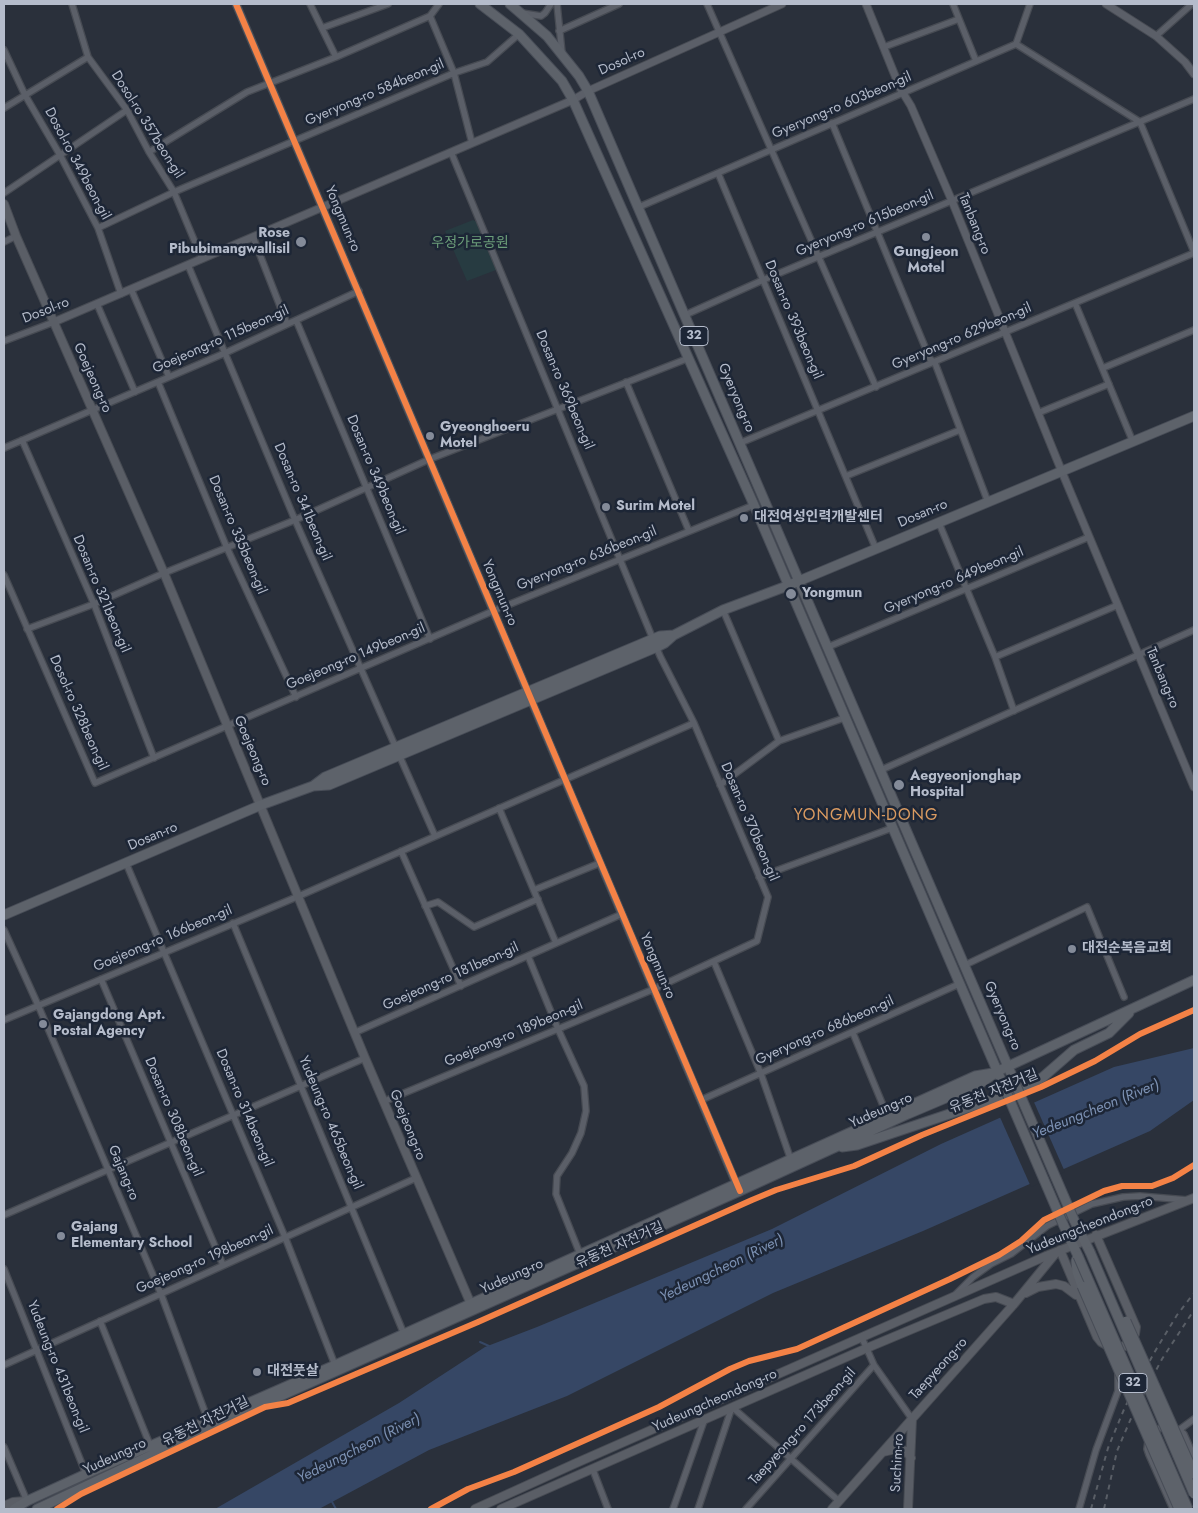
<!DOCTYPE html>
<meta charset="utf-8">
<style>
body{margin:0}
#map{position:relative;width:1198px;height:1513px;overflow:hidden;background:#2a303b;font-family:Jost,sans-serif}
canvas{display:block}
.frame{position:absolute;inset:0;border:5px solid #b5bccb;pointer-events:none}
</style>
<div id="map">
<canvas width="1198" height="1513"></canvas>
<div class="frame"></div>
</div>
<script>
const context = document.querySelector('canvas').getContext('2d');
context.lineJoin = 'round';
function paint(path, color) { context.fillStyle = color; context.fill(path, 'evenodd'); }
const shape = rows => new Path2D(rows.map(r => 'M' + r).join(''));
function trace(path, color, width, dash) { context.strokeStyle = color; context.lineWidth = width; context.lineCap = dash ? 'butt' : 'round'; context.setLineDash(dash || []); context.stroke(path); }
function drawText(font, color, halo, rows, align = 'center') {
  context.font = font + ' Jost,"Noto Sans KR",sans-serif'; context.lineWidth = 5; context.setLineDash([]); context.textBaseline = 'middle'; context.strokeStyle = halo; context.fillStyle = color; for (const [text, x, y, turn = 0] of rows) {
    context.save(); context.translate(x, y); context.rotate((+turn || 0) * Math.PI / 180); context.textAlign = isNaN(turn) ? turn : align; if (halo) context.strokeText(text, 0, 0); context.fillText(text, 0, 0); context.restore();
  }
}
const green = shape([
 [473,220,481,224,497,262,496,270,467,281,445,231]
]);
const water = shape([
 [1194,1048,1194,1100,1150,1131,923,1231,773,1293,567,1396,429,1450,319,1509,215,1509,399,1403,485,1347,537,1327,772,1229,941,1144,1114,1067]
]);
const pier = shape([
 [1033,1100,1065,1172,1031,1187,999,1115]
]);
const stream = shape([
 [480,1342,489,1346],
 [331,1500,336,1509]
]);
const minor = shape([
 [72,4,88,57,127,110,149,152,174,192,202,259],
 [310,4,336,57],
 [557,4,562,53],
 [707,4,876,387],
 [953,4,976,61],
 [522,13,541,16,545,13,551,4],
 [430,16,454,73,472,143],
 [322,28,388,4],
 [559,31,619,4],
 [1156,36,1192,4],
 [1016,44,1140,122,1194,252],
 [884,47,959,19],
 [4,50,25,95,60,155,98,228,121,294],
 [4,108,88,57],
 [832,123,930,359,935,363,988,502],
 [149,152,247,92,336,57,430,16,439,4],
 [718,173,876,549],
 [4,193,127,110],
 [639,207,1016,44,1030,4],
 [98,228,174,192,454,73,487,62,519,34],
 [253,237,287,324],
 [4,242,16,236],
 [188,265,295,520,435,836],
 [131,289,169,377],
 [1075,303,1133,442],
 [97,304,135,392],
 [685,315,763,280,1194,99],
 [296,320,430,639],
 [4,341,54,322],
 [1103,368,1194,330],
 [158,382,227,548,296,697],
 [626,382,689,531],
 [1038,413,1109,384],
 [22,440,94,604,154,758],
 [740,443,1194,253],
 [4,448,225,353,359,291],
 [846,476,960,430],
 [939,523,995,657,1014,711],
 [4,575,95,783,493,611,754,505],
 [723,610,779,741],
 [27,629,94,604,164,573,295,520,430,459,689,358],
 [828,647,1089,537],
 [995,657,1118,605],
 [881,770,1194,630],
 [720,785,779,741,844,718],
 [499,808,556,943],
 [401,851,461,986],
 [126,863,285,1237,335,1365],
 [759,877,892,828],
 [534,890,600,863],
 [425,906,438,902,474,927,538,899],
 [233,923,404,1334],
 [4,930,38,1005,161,1294,209,1423],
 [528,956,558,1029,584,1086,586,1111,581,1133,572,1153,557,1176,556,1194,580,1254],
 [714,962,761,1074,791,1160],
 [965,965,1087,907,1124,997],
 [101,979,223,1265],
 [4,1020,299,896,694,723],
 [356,1032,622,914],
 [853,1033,887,1115],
 [701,1100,959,984],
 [385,1101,654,989,757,941,768,897,694,723,660,656,451,152],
 [4,1215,365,1058],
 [4,1269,86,1474],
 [956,1294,973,1277,991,1264,1011,1254,1047,1226,1092,1204,1123,1197,1140,1196,1187,1200],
 [100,1321,150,1445],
 [862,1338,874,1365,912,1419],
 [4,1365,416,1178],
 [1179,1430,1194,1419],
 [1152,1433,1160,1428,1166,1426,1179,1430,1184,1434,1194,1457],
 [1148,1441,1147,1449,1149,1455,1173,1509],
 [4,1447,27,1501],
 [593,1470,608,1509],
 [673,1509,705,1418],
 [698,1509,732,1407,839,1501],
 [746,1509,874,1365],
 [1079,1509,1096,1450,1118,1391,1118,1372]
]);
const tertiary = shape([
 [236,4,738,1188],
 [866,4,900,88,911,106,952,201,1062,472,1194,787],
 [1106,4,1156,36,1185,62,1194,74],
 [54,322,573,100,588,91,782,4]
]);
const secondary = shape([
 [4,204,16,236,164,573,365,1058,473,1309],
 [1060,1250,1097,1337,1101,1342,1112,1348,1125,1346,1130,1342,1135,1334,1136,1327,1096,1235],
 [1026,1293,1038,1287,1056,1284,1064,1286,1076,1295],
 [883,1452,896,1449,906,1451,911,1458],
 [4,1506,13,1502,25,1501],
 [475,1509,574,1464,1046,1256,1194,1198],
 [501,1509,867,1348,984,1299,996,1297,1014,1304],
 [832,1509,1014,1304,1055,1254],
 [908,1509,912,1419]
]);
const primary = shape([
 [480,4,519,34,562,81,573,100,754,505,1005,1089],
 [510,4,547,36,579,76,588,91,1015,1083],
 [313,786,325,777,660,636,674,635],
 [4,915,261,805,313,786,329,785,657,647,665,643,674,635,723,610,787,586,1194,416],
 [842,1147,857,1145,988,1101,1027,1086,1043,1077,1074,1050,1109,1033,1129,1013],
 [1074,1220,1090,1252],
 [1063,1224,1078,1256,1076,1261,1077,1272,1082,1286],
 [14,1509,27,1501,86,1474,335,1365,975,1076,993,1073],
 [37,1509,211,1427,740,1191,908,1114,981,1083,998,1071,1194,980]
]);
const rail = shape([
 [1091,1509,1108,1448,1125,1407,1154,1353,1177,1315,1194,1293],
 [1104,1509,1117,1451,1132,1416,1162,1359,1194,1310]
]);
const primaryBridge = shape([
 [1015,1083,1074,1220],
 [1005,1089,1063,1224],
 [1090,1252,1194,1494],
 [1078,1256,1188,1509],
 [1082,1286,1179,1509],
 [1126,1321,1194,1474]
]);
const cycleway = shape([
 [236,4,740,1191],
 [57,1509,81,1494,265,1407,288,1403,478,1322,752,1200,776,1190,854,1166,922,1135,1041,1087,1095,1061,1140,1034,1194,1010],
 [431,1509,468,1489,514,1472,659,1407,730,1369,749,1361,797,1349,950,1279,999,1255,1021,1241,1044,1220,1104,1191,1122,1186,1152,1186,1173,1178,1194,1165]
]);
const markers = [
 [926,237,5,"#848b99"],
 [301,242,6,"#848b99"],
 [430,436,5,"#848b99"],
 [606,507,5,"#848b99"],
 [744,518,5,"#848b99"],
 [791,594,6,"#848b99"],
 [899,785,6,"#848b99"],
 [1072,949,5,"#848b99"],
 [43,1024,5,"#848b99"],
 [61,1236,5,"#848b99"],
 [257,1372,5,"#848b99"]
];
const shields = [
 [694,336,28],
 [1133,1383,28]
];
const shieldNames = [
 ["32",694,336],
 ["32",1133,1383]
];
const streetNames = [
 ["Dosol-ro",622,62,-24],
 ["Gyeryong-ro 584beon-gil",375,93,-23],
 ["Gyeryong-ro 603beon-gil",842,106,-23],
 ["Dosol-ro 357beon-gil",147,125,58],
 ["Dosol-ro 349beon-gil",77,164,62],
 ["Yongmun-ro",342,219,67],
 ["Gyeryong-ro 615beon-gil",865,224,-23],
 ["Tanbang-ro",974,224,68],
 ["Dosol-ro",46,311,-21],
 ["Dosan-ro 393beon-gil",793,320,67],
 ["Gyeryong-ro 629beon-gil",962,337,-23],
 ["Goejeong-ro 115beon-gil",221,340,-24],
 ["Goejeong-ro",92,378,66],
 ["Dosan-ro 369beon-gil",564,390,67],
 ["Gyeryong-ro",736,398,67],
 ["Dosan-ro 349beon-gil",375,475,67],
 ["Dosan-ro 341beon-gil",302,502,67],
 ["Dosan-ro",923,514,-23],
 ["Dosan-ro 335beon-gil",237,535,67],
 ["Gyeryong-ro 636beon-gil",587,559,-22],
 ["Gyeryong-ro 649beon-gil",954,581,-23],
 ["Yongmun-ro",499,593,67],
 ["Dosan-ro 321beon-gil",101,594,67],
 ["Goejeong-ro 149beon-gil",356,657,-23],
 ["Tanbang-ro",1162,678,67],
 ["Dosol-ro 328beon-gil",78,713,66],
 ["Goejeong-ro",252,751,67],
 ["Dosan-ro 370beon-gil",749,822,67],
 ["Dosan-ro",153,837,-23],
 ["Goejeong-ro 166beon-gil",163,939,-23],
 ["Yongmun-ro",657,966,67],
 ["Goejeong-ro 181beon-gil",451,977,-24],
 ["Gyeryong-ro",1002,1016,67],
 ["Gyeryong-ro 686beon-gil",825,1031,-24],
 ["Goejeong-ro 189beon-gil",514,1034,-23],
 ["유동천 자전거길",994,1092,-22],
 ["Dosan-ro 314beon-gil",244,1108,67],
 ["Yudeung-ro",881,1111,-24],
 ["Dosan-ro 308beon-gil",173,1117,67],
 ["Yudeung-ro 465beon-gil",330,1123,67],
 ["Goejeong-ro",407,1125,68],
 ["Gajang-ro",123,1173,67],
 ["Yudeungcheondong-ro",1090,1226,-22],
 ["유동천 자전거길",620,1246,-24],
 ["Goejeong-ro 198beon-gil",205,1260,-24],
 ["Yudeung-ro",512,1277,-24],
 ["Yudeung-ro 431beon-gil",57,1367,68],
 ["Taepyeong-ro",939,1369,-48],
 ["Yudeungcheondong-ro",715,1401,-24],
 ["유동천 자전거길",206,1422,-26],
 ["Taepyeong-ro 173beon-gil",803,1427,-48],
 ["Yudeung-ro",115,1457,-25],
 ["Suchim-ro",898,1463,-87]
];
const poiNames = [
 ["Rose",290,234,"right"],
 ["Pibubimangwallisil",290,250,"right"],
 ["Gungjeon",926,253,"center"],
 ["Motel",926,269,"center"],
 ["Gyeonghoeru",440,428],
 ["Motel",440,444],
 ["Surim Motel",616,507],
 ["대전여성인력개발센터",754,518],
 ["Yongmun",802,594],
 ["Aegyeonjonghap",910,777],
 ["Hospital",910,793],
 ["대전순복음교회",1082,949],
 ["Gajangdong Apt.",53,1016],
 ["Postal Agency",53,1032],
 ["Gajang",71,1228],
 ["Elementary School",71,1244],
 ["대전풋살",267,1372]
];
const parkNames = [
 ["우정가로공원",470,244]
];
const waterNames = [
 ["Yedeungcheon (River)",1096,1110,-22],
 ["Yedeungcheon (River)",722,1269,-26],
 ["Yedeungcheon (River)",359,1449,-27]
];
const quarterNames = [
 ["YONGMUN-DONG",866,816]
];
paint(green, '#273b41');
paint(water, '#364765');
paint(pier, '#2a303b');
trace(stream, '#364765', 2);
trace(minor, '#474b53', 8);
trace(tertiary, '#474b53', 9);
trace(secondary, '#474b53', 10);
trace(primary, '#484d57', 11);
trace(minor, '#5b5f68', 5.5);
trace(tertiary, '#5b5f68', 7);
trace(secondary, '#5a5e66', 8);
trace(primary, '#5d626a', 9);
trace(rail, '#595e66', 2, [5, 5]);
trace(primaryBridge, '#484d57', 11, []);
trace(primaryBridge, '#5d626a', 9);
trace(cycleway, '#f48246', 6);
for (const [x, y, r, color] of markers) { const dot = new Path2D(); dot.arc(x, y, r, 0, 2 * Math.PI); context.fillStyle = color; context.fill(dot); trace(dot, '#1d2636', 2); }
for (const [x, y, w] of shields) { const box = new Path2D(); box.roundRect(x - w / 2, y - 9.5, w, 19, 4); context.fillStyle = '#1d2636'; context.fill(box); trace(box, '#b5bccb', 1); }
drawText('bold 12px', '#b5bccb', null, shieldNames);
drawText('14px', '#b5bccb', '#1d2636', streetNames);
drawText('bold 14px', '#b5bccb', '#1d2636', poiNames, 'left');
drawText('14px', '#6b9d79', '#1d2636', parkNames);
drawText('italic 15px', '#7c91b3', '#1d2636', waterNames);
context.letterSpacing = '1px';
drawText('16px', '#da9b61', '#1d2636', quarterNames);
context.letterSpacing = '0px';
</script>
